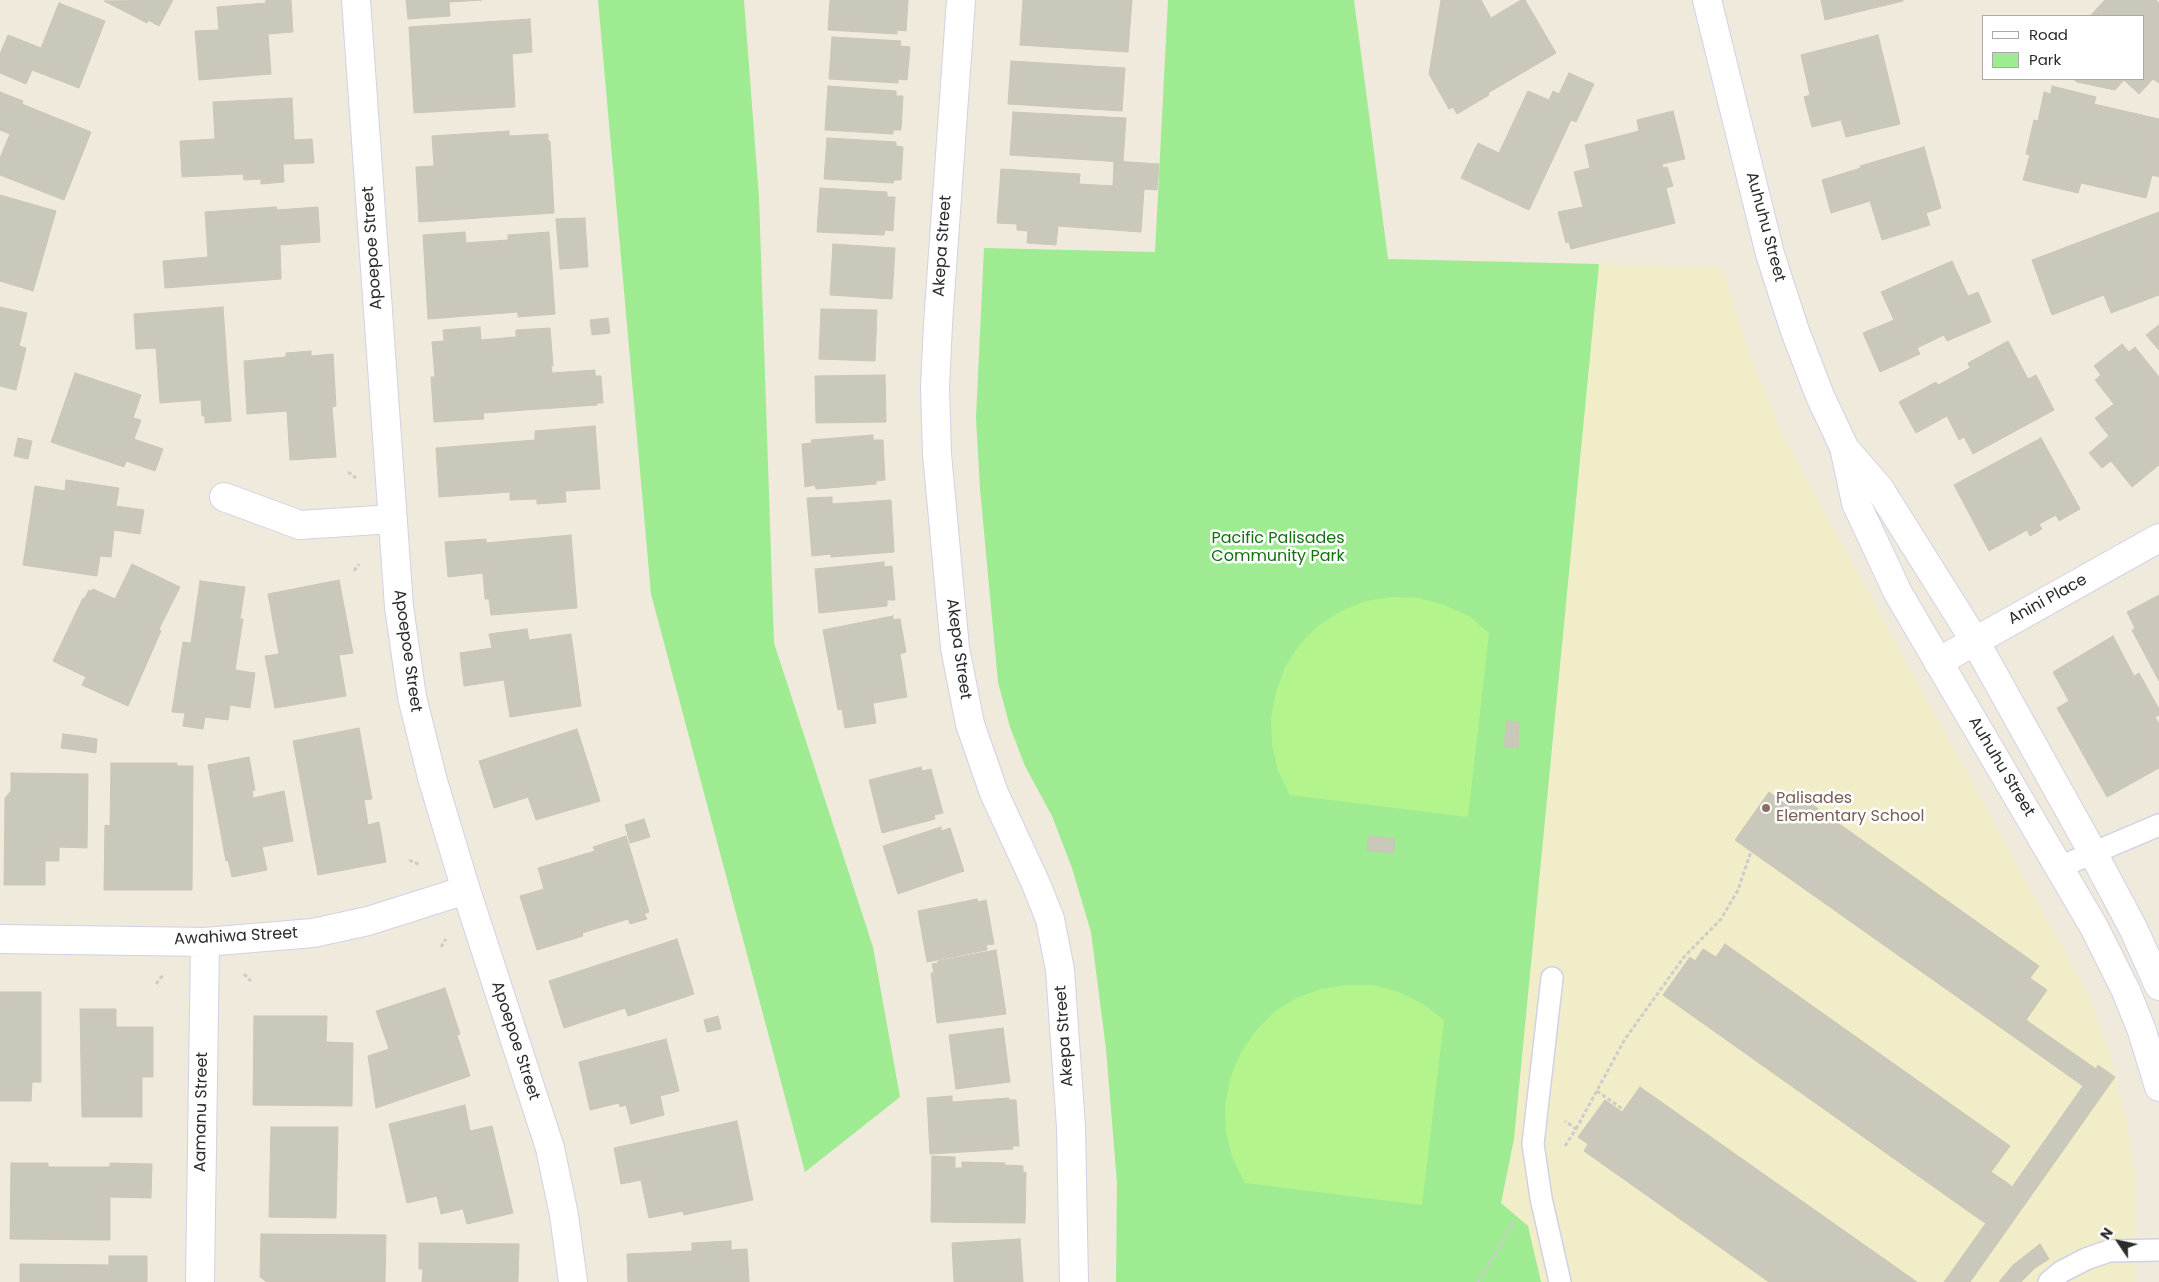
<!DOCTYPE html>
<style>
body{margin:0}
#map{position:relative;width:2159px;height:1282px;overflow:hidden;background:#efeadc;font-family:Poppins,sans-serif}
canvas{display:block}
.legend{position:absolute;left:1982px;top:15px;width:162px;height:65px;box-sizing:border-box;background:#fff;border:1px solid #aaa;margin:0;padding:6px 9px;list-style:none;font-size:15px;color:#2b2b2b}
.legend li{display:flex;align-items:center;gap:10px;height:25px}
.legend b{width:25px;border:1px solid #aaa}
.north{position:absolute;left:2094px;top:1217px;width:50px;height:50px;-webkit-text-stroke:4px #fff;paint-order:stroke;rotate:304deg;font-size:14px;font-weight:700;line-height:20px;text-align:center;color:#2b2b2b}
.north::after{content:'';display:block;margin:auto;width:18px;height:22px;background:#2b2b2b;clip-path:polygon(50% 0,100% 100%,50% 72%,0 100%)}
</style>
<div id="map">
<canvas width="2159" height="1282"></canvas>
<ul class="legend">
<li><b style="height:6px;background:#fff"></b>Road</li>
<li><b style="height:14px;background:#9feb92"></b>Park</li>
</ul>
<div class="north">N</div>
</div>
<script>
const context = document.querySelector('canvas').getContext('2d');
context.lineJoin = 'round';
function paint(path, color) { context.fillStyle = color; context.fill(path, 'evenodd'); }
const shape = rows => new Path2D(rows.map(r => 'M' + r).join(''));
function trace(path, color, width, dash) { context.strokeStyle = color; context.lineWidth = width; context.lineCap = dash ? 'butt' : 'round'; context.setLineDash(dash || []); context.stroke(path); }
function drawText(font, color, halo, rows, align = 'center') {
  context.font = font + ' Poppins,sans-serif'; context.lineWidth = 5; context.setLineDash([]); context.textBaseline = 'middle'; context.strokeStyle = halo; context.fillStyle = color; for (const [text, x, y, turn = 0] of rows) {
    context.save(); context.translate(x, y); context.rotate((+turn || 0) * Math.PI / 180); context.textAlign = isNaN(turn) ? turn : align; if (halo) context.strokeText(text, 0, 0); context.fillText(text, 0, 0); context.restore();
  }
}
const education = shape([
 [1599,264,1723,268,1747,346,1782,434,2088,995,2110,1054,2127,1120,2136,1184,2136,1282,1541,1282,1528,1226,1501,1204,1514,1139]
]);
const green = shape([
 [598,0,744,0,759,197,774,643,873,947,900,1097,805,1172,651,594],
 [1168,0,1354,0,1388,259,1599,264,1514,1139,1501,1203,1528,1226,1541,1282,1116,1282,1117,1183,1106,1049,1091,932,1072,868,1052,816,1025,766,1010,727,998,682,980,489,976,418,984,248,1155,252]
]);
const pitch = shape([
 [1392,597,1419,598,1444,605,1469,616,1489,633,1468,817,1290,795,1278,771,1272,745,1271,718,1276,692,1285,667,1300,644,1319,625,1341,611,1366,601],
 [1347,985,1373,985,1399,992,1423,1004,1444,1020,1422,1205,1245,1183,1233,1159,1226,1133,1225,1106,1230,1079,1240,1054,1255,1032,1274,1012,1296,998,1321,989]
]);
const building = shape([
 [173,0,159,26,148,20,147,23,104,1,173,0],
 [266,0,291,0,293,32,268,34,271,74,199,80,195,31,219,30,217,7,266,3,266,0],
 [406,0,482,0,449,2,450,16,408,19,406,0],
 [830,0,908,0,906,31,897,30,897,34,828,30,830,0],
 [1023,0,1132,0,1128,52,1020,45,1023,0],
 [1441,0,1481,0,1491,18,1521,0,1525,0,1556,53,1488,93,1489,95,1457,114,1453,107,1449,109,1429,74,1441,0],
 [1821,0,1903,0,1903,1,1825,20,1821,0],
 [2105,0,2156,0,2159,3,2159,83,2153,79,2139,94,2124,80,2115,90,2077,82,2073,79,2143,79,2143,16,2090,16,2105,0],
 [59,3,105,21,79,88,32,70,26,84,0,73,0,54,8,35,41,48,59,3],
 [530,19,532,52,512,54,515,107,414,113,409,27,530,19],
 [1878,35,1900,124,1846,137,1841,120,1812,127,1804,97,1810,95,1801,55,1878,35],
 [832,37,901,41,900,46,910,47,907,80,898,79,898,83,829,79,832,37],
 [1011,61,1125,68,1122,111,1008,104,1011,61],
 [1569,73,1594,84,1576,122,1571,120,1529,210,1461,178,1478,143,1499,153,1528,91,1549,100,1553,91,1559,94,1569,73],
 [828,86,896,91,896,96,903,96,901,130,893,130,893,134,825,130,828,86],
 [2052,86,2096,97,2094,104,2159,119,2159,177,2152,175,2146,198,2081,183,2078,193,2023,180,2030,155,2026,154,2034,120,2038,121,2044,92,2051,94,2052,86],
 [0,92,23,101,22,104,91,132,64,200,0,175,0,158,10,134,0,130,0,92],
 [292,98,294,140,312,139,314,163,283,164,284,182,261,184,261,179,244,180,243,174,182,177,180,141,215,139,213,102,292,98],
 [1673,111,1685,159,1662,164,1663,168,1667,167,1673,186,1666,188,1675,223,1571,249,1569,242,1566,243,1558,212,1583,207,1574,172,1590,168,1585,145,1639,131,1637,120,1673,111],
 [1013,112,1126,118,1123,162,1010,155,1013,112],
 [509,131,509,136,548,134,548,141,550,141,554,213,419,222,416,167,434,166,432,136,509,131],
 [827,138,896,142,896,146,903,147,901,180,894,180,893,183,824,179,827,138],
 [1924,147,1941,208,1926,213,1930,225,1882,240,1870,201,1831,213,1822,180,1861,168,1860,166,1924,147],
 [1114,161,1159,164,1157,190,1144,189,1141,232,1058,226,1056,245,1027,243,1028,231,1017,230,1017,224,997,223,1001,169,1080,174,1079,184,1113,186,1114,161],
 [820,188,887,192,887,197,895,197,893,231,885,230,884,235,817,232,820,188],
 [0,195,56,211,33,291,0,281,0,195],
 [276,207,277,210,318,207,320,242,280,245,281,279,165,288,163,261,208,257,205,212,276,207],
 [2159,212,2159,295,2111,313,2104,295,2052,315,2032,260,2159,212],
 [585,218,588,267,560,269,556,219,585,218],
 [465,232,466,243,508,240,508,235,549,232,555,314,518,317,518,312,428,319,423,235,465,232],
 [833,244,895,248,892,299,830,295,833,244],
 [1952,261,1968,296,1978,292,1991,322,1947,341,1944,335,1917,348,1920,354,1880,372,1863,333,1894,320,1881,292,1952,261],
 [0,307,27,313,19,346,26,348,16,390,0,386,0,307],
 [223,307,231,421,205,423,205,416,202,416,201,400,160,403,156,348,136,349,134,314,223,307],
 [821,309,877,310,875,361,819,359,821,309],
 [608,318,610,333,592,335,590,320,608,318],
 [2159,325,2159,350,2146,335,2159,325],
 [480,327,481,340,516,337,516,330,550,328,553,366,551,366,552,373,595,370,595,376,601,376,603,403,597,403,597,405,483,413,484,419,434,422,431,377,435,377,432,342,444,341,443,330,480,327],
 [2008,341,2028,379,2036,375,2054,410,1973,454,1964,437,1959,440,1947,416,1916,433,1899,402,1936,382,1938,385,1970,368,1968,363,2008,341],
 [2122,344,2129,352,2135,347,2159,377,2159,465,2132,487,2111,461,2102,468,2089,453,2109,436,2095,418,2114,404,2095,380,2101,375,2094,366,2122,344],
 [311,351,311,356,333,354,336,406,332,407,336,457,290,460,287,411,247,414,244,361,286,357,286,353,311,351],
 [75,373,141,395,133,418,141,420,134,439,163,449,155,471,126,461,124,467,51,442,75,373],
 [885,375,886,422,816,423,815,376,885,375],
 [595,426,600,489,565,491,566,502,537,504,537,499,510,500,510,492,439,497,436,448,535,440,535,431,595,426],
 [873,435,873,440,883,440,885,480,876,481,876,484,816,489,815,485,805,487,802,444,812,443,811,440,873,435],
 [18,438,32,441,28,459,14,456,18,438],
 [2041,438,2080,509,2059,521,2056,515,2039,524,2042,529,2030,536,2027,530,1989,551,1954,485,2041,438],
 [66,480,119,488,116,506,144,510,140,534,114,530,111,557,100,556,97,576,23,565,35,486,65,491,66,480],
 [832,497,832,504,891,500,894,552,831,557,831,554,812,556,807,498,832,497],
 [571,535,577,608,491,615,489,599,485,599,483,573,448,577,445,542,486,539,486,543,571,535],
 [884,562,884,567,892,566,895,600,887,600,887,606,819,613,815,569,884,562],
 [132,564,180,587,159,629,161,631,128,706,82,685,86,677,53,661,83,598,84,599,89,590,91,591,93,589,115,599,132,564],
 [339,580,353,653,339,655,346,696,275,708,265,656,279,654,268,594,339,580],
 [200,581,245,587,240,619,243,619,235,670,255,673,250,708,230,705,228,720,205,717,203,729,183,726,185,713,172,712,183,642,191,643,200,581],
 [2159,595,2159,681,2132,630,2135,628,2127,612,2159,595],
 [893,616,893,620,900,619,906,652,900,654,907,697,873,703,876,723,845,728,842,709,838,710,823,630,893,616],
 [527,629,529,640,571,634,581,706,510,717,504,680,464,686,460,653,492,648,489,634,527,629],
 [2113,636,2134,676,2139,673,2159,709,2159,715,2155,717,2159,724,2159,768,2107,797,2057,708,2069,701,2053,672,2113,636],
 [1507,721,1519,722,1518,748,1504,746,1507,721],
 [359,728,372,799,364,800,368,825,379,822,386,862,318,875,293,741,359,728],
 [577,729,600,801,536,820,528,797,494,808,479,761,577,729],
 [63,734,79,736,77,750,61,748,63,734],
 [79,736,97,739,96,753,77,750,79,736],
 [249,757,255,790,252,791,253,798,284,791,293,841,262,847,267,870,232,877,228,860,226,861,208,765,249,757],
 [111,763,177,763,177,766,193,766,192,890,104,890,105,825,110,826,111,763],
 [921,767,922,771,931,769,943,813,934,815,935,819,882,833,869,780,921,767],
 [11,773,88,774,87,848,59,847,59,861,45,861,45,885,4,885,5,798,11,791,11,773],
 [1793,791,2039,966,2030,978,2047,990,2014,1037,1735,840,1769,792,1785,804,1793,791],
 [644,819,650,837,630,843,625,825,644,819],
 [941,827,941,831,950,828,964,871,898,894,883,846,941,827],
 [626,836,649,912,644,914,647,919,630,924,628,919,582,933,583,936,537,950,520,896,544,889,538,868,595,851,593,847,626,836],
 [1369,836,1395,839,1393,853,1367,850,1369,836],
 [977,899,978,902,986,900,994,944,986,945,987,950,927,962,918,911,977,899],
 [677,939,694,994,628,1016,625,1008,564,1028,549,981,677,939],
 [1725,944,2010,1146,1991,1172,2009,1184,1982,1221,1663,995,1690,957,1695,961,1703,949,1716,957,1725,944],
 [996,950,1006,1014,937,1023,931,973,934,973,932,964,938,963,938,961,996,950],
 [445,988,460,1034,457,1035,470,1076,376,1108,368,1056,389,1049,376,1011,445,988],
 [0,992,41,992,41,1082,32,1082,31,1101,0,1101,0,992],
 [80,1009,116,1009,116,1027,153,1027,153,1077,142,1077,142,1117,82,1117,80,1009],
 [254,1016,327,1016,326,1042,353,1043,352,1106,253,1105,254,1016],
 [718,1016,721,1029,707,1032,704,1020,718,1016],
 [2026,1020,2096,1069,2098,1065,2115,1077,1970,1282,1944,1282,1986,1223,1982,1221,2009,1184,2012,1187,2083,1086,2014,1037,2026,1020],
 [1003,1028,1010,1082,956,1089,949,1035,1003,1028],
 [666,1039,679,1091,660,1096,664,1115,631,1124,626,1105,620,1107,619,1103,590,1110,579,1062,666,1039],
 [1640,1087,1917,1282,1769,1282,1584,1151,1588,1144,1578,1137,1605,1100,1622,1112,1640,1087],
 [952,1096,952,1102,1009,1098,1009,1100,1016,1100,1019,1146,1012,1146,1013,1149,930,1154,927,1098,952,1096],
 [465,1105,470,1131,492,1126,513,1213,467,1224,463,1209,441,1214,437,1196,407,1203,389,1124,465,1105],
 [737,1121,753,1200,684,1215,683,1211,649,1218,641,1180,621,1184,614,1148,737,1121],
 [271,1127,338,1127,336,1218,269,1217,271,1127],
 [932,1156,955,1157,955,1168,962,1168,962,1162,1005,1163,1004,1165,1023,1166,1023,1173,1026,1172,1025,1223,931,1222,932,1156],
 [11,1163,48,1163,48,1167,110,1167,110,1163,152,1164,151,1198,110,1197,110,1240,10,1239,11,1163],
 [261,1234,386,1235,385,1282,267,1282,260,1277,261,1234],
 [1020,1239,1023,1282,954,1282,952,1243,1020,1239],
 [731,1241,731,1250,747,1249,749,1282,628,1282,627,1254,692,1251,692,1243,731,1241],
 [419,1243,519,1244,518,1282,422,1282,423,1269,419,1269,419,1243],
 [2040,1244,2049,1259,2035,1268,2021,1282,1999,1282,2013,1265,2040,1244],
 [109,1256,147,1256,147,1282,20,1282,20,1264,109,1265,109,1256]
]);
const path = shape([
 [348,472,356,478],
 [354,571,359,564],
 [409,860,420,865],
 [441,947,446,939],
 [244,974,251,981],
 [156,984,163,975],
 [1597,1091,1624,1110],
 [1576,1129,1625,1039,1684,957,1721,919,1738,890,1751,851],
 [1565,1146,1576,1129,1565,1121],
 [1478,1282,1515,1220]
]);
const lane = shape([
 [2060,867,2159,825],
 [1552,978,1533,1144,1541,1198,1560,1282],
 [2049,1282,2061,1272,2086,1259,2109,1251,2159,1250]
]);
const street = shape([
 [356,0,399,607,412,697,433,781,466,890,550,1148,564,1215,573,1282],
 [961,0,938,324,935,387,937,454,955,648,970,724,994,793,1036,884,1050,919,1060,970,1071,1127,1074,1282],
 [224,497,300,525,393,519],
 [1938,662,2159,538],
 [0,939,205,942,313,933,368,921,466,890],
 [200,1282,205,942]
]);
const secondary = shape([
 [1707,0,1770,254,1795,331,1820,396,1844,447,1856,503,1898,593,2094,927,2126,991,2142,1031,2159,1087],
 [1846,450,1879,488,1975,641,2093,853,2134,930,2159,986]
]);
const markers = [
 [1766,808,5,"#8d6e63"]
];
const streetNames = [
 ["Auhuhu Street",1765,227,75],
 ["Akepa Street",943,246,-86],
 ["Apoepoe Street",373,248,-94],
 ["Anini Place",2048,600,-29],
 ["Akepa Street",958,649,82],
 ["Apoepoe Street",407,651,82],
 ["Auhuhu Street",2001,767,59],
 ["Awahiwa Street",236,937,-3],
 ["Akepa Street",1065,1036,-94],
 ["Apoepoe Street",515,1041,72],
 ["Aamanu Street",202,1112,-89]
];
const parkNames = [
 ["Pacific Palisades",1278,539],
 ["Community Park",1278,557]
];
const educationNames = [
 ["Palisades",1776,799],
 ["Elementary School",1776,817]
];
paint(education, '#f2edc9');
paint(green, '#9feb92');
paint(pitch, '#b4f48d');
paint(building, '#cac7bb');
trace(building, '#cac7b5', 1);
trace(lane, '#d1d1e6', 24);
trace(street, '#d1d1e6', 30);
trace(secondary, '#d1d1e6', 30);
trace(path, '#ccc', 3, [4, 2.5]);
trace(lane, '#fff', 21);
trace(street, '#fff', 28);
trace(secondary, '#fff', 28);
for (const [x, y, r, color] of markers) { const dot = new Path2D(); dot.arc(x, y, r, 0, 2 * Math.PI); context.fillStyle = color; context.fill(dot); trace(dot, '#fff', 2); }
drawText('16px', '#2b2b2b', '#fff', streetNames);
drawText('16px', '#137112', '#fff', parkNames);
drawText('16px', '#785e54', '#fff', educationNames, 'left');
</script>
